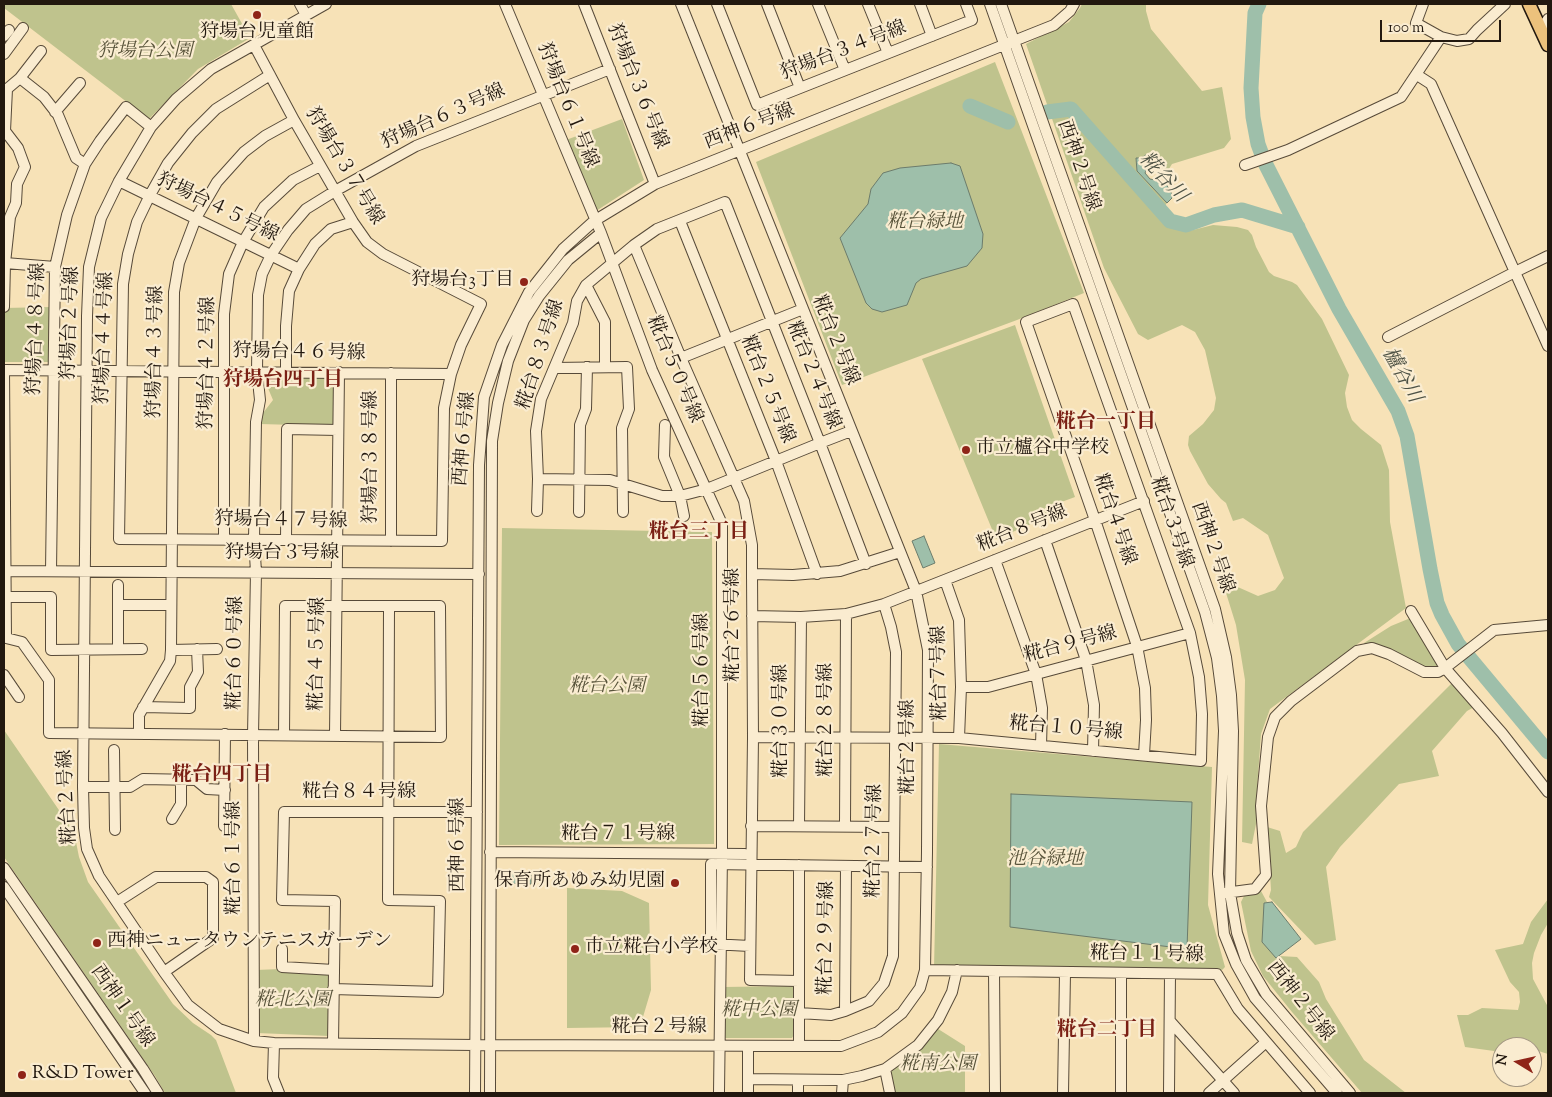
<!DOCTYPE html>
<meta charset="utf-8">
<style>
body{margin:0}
#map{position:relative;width:1552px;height:1097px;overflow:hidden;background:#f7e2b7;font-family:"Sorts Mill Goudy",serif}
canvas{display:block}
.frame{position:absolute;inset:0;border:5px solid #22180f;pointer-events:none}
.north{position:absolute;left:1492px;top:1037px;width:50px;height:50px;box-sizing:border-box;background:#faecd0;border:1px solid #a49783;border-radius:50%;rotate:279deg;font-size:14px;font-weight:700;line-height:20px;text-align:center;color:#22180f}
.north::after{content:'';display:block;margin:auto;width:18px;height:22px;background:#8f2418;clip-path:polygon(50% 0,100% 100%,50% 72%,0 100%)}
.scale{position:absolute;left:1380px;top:20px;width:121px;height:22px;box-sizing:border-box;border:2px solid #22180f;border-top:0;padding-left:6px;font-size:15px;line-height:18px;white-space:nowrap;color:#22180f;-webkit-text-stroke:4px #faecd0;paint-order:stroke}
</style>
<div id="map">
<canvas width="1552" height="1097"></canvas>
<div class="frame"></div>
<div class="north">N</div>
<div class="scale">100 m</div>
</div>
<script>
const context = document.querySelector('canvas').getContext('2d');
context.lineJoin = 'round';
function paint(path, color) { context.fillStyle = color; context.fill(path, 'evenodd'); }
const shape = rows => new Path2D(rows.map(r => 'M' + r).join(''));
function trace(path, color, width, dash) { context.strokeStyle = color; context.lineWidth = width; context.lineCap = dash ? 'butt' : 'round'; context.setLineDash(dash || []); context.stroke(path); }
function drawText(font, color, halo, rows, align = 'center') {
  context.font = font + ' "Sorts Mill Goudy","Noto Serif JP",serif'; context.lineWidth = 4.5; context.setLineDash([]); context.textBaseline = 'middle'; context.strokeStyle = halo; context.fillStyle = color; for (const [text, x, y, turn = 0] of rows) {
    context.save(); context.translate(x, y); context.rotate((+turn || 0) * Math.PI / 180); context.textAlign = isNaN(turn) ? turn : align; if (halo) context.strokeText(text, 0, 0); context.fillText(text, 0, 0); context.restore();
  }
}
const green = shape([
 [4,4,231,4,250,38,198,69,149,119,4,8],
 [1082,4,1146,4,1146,11,1151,29,1202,91,1222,87,1231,139,1224,148,1172,164,1167,172,1147,168,1151,159,1136,158,1137,171,1167,203,1160,212,1166,222,1183,230,1189,231,1213,225,1237,227,1248,230,1252,235,1256,247,1269,272,1274,276,1292,282,1297,285,1322,319,1349,375,1345,393,1347,407,1352,420,1361,429,1381,445,1389,470,1390,522,1406,608,1270,709,1261,734,1256,803,1257,819,1252,844,1242,842,1245,680,1236,625,1222,580,1258,596,1275,590,1284,578,1268,535,1243,518,1233,521,1226,503,1221,499,1208,484,1190,451,1188,445,1189,436,1203,424,1214,410,1216,398,1205,350,1195,332,1182,325,1148,340,1138,334,1104,268,1026,44,1069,22,1080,8],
 [995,62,1084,293,1017,320,842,385,756,162],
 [622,119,644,180,596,211,566,140],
 [51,307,49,362,4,362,4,308],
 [1015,325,1075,497,1048,507,1050,516,996,539,922,359],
 [262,374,329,375,334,382,334,421,331,426,260,424,260,417,273,400],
 [502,528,712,532,714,844,499,845],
 [1413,617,1440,664,1437,668,1424,668,1364,647,1364,643,1391,626],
 [1452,683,1476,706,1467,711,1432,751,1439,776,1399,784,1340,847,1326,867,1336,940,1315,945,1269,897,1271,890,1267,827,1280,831,1286,853,1296,847,1303,832],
 [4,730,74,832,79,857,88,882,173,1004,193,1023,211,1035,216,1040,236,1093,165,1093,155,1076,4,857],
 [939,744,1212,767,1208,905,1225,967,1222,970,934,968],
 [567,888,622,891,649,903,651,990,640,1027,567,1028],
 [1261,891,1267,902,1264,903,1276,958,1279,956,1297,957,1319,982,1326,999,1364,1060,1406,1093,1362,1093,1292,1012,1263,976,1251,951,1241,902,1244,896],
 [1548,899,1548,923,1541,935,1534,953,1532,963,1533,979,1548,1007,1548,1054,1532,1049,1532,1047,1502,1047,1502,1063,1499,1064,1494,1051,1465,1047,1457,1015,1468,1015,1482,1008,1518,1010,1520,1002,1519,992,1510,982,1495,950,1523,944,1531,922],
 [281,969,330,971,329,1036,257,1033,256,970],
 [795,986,795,1033,792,1038,723,1038,723,987],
 [935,1027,965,1046,965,1093,893,1093,888,1070]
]);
const water = shape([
 [1146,155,1151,158,1145,173,1150,179,1165,182,1172,194,1172,198,1167,203,1137,171,1136,158,1141,158,1146,155],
 [951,163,960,166,983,234,982,248,967,266,921,279,916,283,907,305,882,312,872,309,866,303,840,238,868,204,871,189,883,173,900,168,951,163],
 [924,536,935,563,923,568,912,541,924,536],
 [1011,794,1192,802,1187,949,1010,927,1011,794],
 [503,871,531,872,531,884,502,883,503,871],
 [1272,902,1301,939,1276,958,1262,942,1264,903,1272,902]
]);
const river = shape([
 [1259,4,1255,13,1251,88,1253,117,1258,144,1265,163,1339,309,1398,411,1407,436,1430,569,1437,603,1442,615,1458,644,1548,752],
 [970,106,1008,122],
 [1047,112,1071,109,1170,221,1186,225,1214,215,1242,210,1298,227]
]);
const minor = shape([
 [300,4,306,15],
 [326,4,211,69,176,99,151,127,119,181,101,218,89,267,87,316,83,787,84,828,87,849,99,876,164,972,188,1005,219,1029,254,1041,274,1043,476,1045,841,1046,878,1032,902,1013,920,988,925,970,927,852,928,650,916,591,681,4],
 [505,4,601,233,652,370,722,524,722,854,719,1093],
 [584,4,655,184],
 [717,4,757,105,972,20,966,4],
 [767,4,800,88],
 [818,4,845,70],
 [868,4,888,53],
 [920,4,932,36],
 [990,4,1205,612,1217,658,1222,696,1224,731,1218,874,1224,934,1236,964,1255,998,1337,1093],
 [1001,4,1215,609,1226,657,1231,695,1233,731,1230,893,1237,933,1246,960,1266,994,1350,1093],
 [1423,4,1416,23,1441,37],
 [1541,29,1548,19],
 [4,36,9,30],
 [254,45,294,120,353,222,367,242,383,254,481,304,461,345,451,374,444,408,442,541,119,539,123,284,128,254,137,222,150,195,168,163,192,133,216,109,270,75],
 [4,54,23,28],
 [1417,75,1431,84,1548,346],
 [20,78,44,97,58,115,76,158,85,164],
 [55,112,80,83],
 [1245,165,1288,150,1401,97,1441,37,1457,41,1469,39,1477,30,1505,4],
 [119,181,299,269],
 [680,221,776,461,817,574],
 [634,245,681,358,744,501,752,545,752,574,753,737,750,980,799,981],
 [5,263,55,267],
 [586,285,605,322,605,367],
 [4,307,5,263,10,217,16,203,17,184,25,167,18,148,5,131,7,89,20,78,41,51],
 [1388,337,1515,272,1548,256],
 [681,358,803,309],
 [554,368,627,367,629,409,622,428,623,512],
 [4,370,6,638,22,642,49,680,49,733,441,737,440,606,285,606,284,735],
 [4,370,451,374],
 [286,372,286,326,289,291,299,269,315,244,331,229,353,222],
 [391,373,391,541],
 [665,425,664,457,680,496,684,516],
 [851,431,820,443,707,489,680,496,662,496,610,480,538,479,536,431,541,399,573,323,577,301,586,285,634,245,657,229,725,202,820,443,866,564],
 [537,511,538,479],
 [579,512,580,425,586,409,587,367],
 [224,539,224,314,229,274,243,242,264,207,293,180,320,166],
 [286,540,287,429,338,430],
 [1045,540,1086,660,1094,705,1093,751],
 [995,560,1036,674,1042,708,1041,746],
 [4,571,479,574],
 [51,571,55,267,67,215,85,164,100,141,126,107,151,127],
 [752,574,793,575,840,571,900,552],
 [945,580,959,620,961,687,959,738],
 [5,597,51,597,51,650,142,649],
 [118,605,171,605],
 [1411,611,1445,668,1502,733,1548,792],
 [752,616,801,617,846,614,884,604,1144,501],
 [118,649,118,585],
 [171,650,217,649],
 [4,675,19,697],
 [961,687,988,687,1190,633],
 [143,707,190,708,190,687,198,672,197,649],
 [139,734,139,715,170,661,171,650,174,292,179,263,196,218,217,182,244,152,265,136,294,120],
 [335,735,339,372],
 [753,737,959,738,1201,761,1202,714,1199,677,1190,633,1073,304,1026,322,1095,520,1137,646,1145,688,1146,720,1144,755],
 [114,750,115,830],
 [83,787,130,787,143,779,196,780,207,789,225,790],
 [172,819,181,804,181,780],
 [224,826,225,734],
 [751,826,894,827],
 [799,826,801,617],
 [845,826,846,614],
 [490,852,745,854],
 [799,865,799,1046],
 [4,868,143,1069,158,1093],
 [4,887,145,1093],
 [1225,893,1255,889,1266,875,1261,806,1268,737,1275,717,1291,701,1357,651,1372,648,1389,654,1424,672,1438,672,1445,668,1494,630,1548,625],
 [117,902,156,877,206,877,213,882,213,938,164,972],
 [750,946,711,944,711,864,927,867],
 [282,949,282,967,334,970],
 [925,970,1217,974,1238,1009,1310,1093],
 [994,971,995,1093],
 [333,989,438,992,440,901,388,900,389,606],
 [845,1011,846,866],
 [799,1013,831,1015,845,1011,869,1001,884,983,893,956,896,652,891,627,884,604],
 [1170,1021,1234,1093],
 [254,1041,253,735,256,572,254,539,256,422,260,400,257,371,258,295,262,274,271,255,288,230,306,209,335,191,416,146,610,69],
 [274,1043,273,1078,279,1093],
 [333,1043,335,901,282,900,284,812,477,812],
 [885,1069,890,1093],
 [748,1079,843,1080,862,1076,885,1069,918,1045,938,1020,952,992,957,970],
 [475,1093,479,465,484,397,502,345,529,292,563,249,594,221,655,184,1054,25,1070,11,1074,4],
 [490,1093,492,441,498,403,508,361,524,320,539,296,568,260,601,233],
 [748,1093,748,1046],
 [798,1093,798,1080],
 [842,1093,843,1080],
 [1063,1093,1065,973],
 [1121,1093,1121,974],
 [1169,1093,1170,974],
 [1209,1093,1266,1042]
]);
const major = shape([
 [1529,4,1548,45]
]);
const markers = [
 [257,15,5,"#8f2418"],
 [524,282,5,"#8f2418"],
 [966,450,5,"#8f2418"],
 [675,883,5,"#8f2418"],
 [97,943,5,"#8f2418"],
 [575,949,5,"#8f2418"],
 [22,1075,5,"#8f2418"]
];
const poiNames = [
 ["狩場台児童館",257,34,"center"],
 ["狩場台3丁目",514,282,"right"],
 ["市立櫨谷中学校",976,450],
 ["保育所あゆみ幼児園",665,883,"right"],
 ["西神ニュータウンテニスガーデン",107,943],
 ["市立糀台小学校",585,949],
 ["R&D Tower",32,1075]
];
const streetNames = [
 ["狩場台３４号線",844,52,-21],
 ["狩場台３６号線",636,87,68],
 ["狩場台６１号線",566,106,68],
 ["狩場台６３号線",444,118,-24],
 ["西神６号線",750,128,-21],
 ["西神２号線",1077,166,71],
 ["狩場台３７号線",343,167,59],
 ["狩場台４５号線",217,209,26],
 ["狩場台２号線",72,323,-88],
 ["狩場台４８号線",38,329,-88],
 ["狩場台４４号線",106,338,-88],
 ["糀台２号線",834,341,68],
 ["狩場台４３号線",157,352,-89],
 ["狩場台４６号線",299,354,1],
 ["糀台８３号線",542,355,-72],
 ["狩場台４２号線",209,363,-89],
 ["糀台５０号線",673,370,67],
 ["糀台２４号線",812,376,68],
 ["糀台２５号線",766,390,68],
 ["西神６号線",466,439,-85],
 ["狩場台３８号線",373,457,-90],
 ["糀台４号線",1113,520,71],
 ["狩場台４７号線",281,522,1],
 ["糀台３号線",1170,523,71],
 ["糀台８号線",1023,530,-22],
 ["西神２号線",1211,548,71],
 ["狩場台３号線",282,555],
 ["糀台２６号線",735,625,-90],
 ["糀台９号線",1071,646,-15],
 ["糀台６０号線",237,653,-89],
 ["糀台４５号線",319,654,-89],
 ["糀台５６号線",704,670,-90],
 ["糀台７号線",941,673,-91],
 ["糀台２８号線",828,720,-90],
 ["糀台３０号線",783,721,-90],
 ["糀台１０号線",1066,730,5],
 ["糀台２号線",910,747,-90],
 ["糀台８４号線",359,794],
 ["糀台２号線",69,797,-93],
 ["糀台７１号線",618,836],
 ["糀台２７号線",876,841,-89],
 ["西神６号線",460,845,-90],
 ["糀台６１号線",236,858,-90],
 ["糀台２９号線",828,938,-89],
 ["糀台１１号線",1147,956,1],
 ["西神２号線",1299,1002,52],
 ["西神１号線",121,1007,55],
 ["糀台２号線",659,1029]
];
const parkNames = [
 ["狩場台公園",145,53],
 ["糀台緑地",925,224],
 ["糀台公園",607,688],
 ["池谷緑地",1045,861],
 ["糀北公園",293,1002],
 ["糀中公園",759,1012],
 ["糀南公園",938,1066]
];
const waterNames = [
 ["糀谷川",1162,179,47],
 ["櫨谷川",1400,376,61]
];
const neighbourhoodNames = [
 ["狩場台四丁目",283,382],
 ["糀台一丁目",1106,424],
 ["糀台三丁目",699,534],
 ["糀台四丁目",222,777],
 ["糀台二丁目",1107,1032]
];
paint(green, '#bfc38d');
paint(water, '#9ebfaa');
trace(water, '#6c7c6c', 1);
trace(river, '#9ebfaa', 15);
trace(minor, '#574a39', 12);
trace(major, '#22180f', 15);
trace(minor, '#faecd0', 10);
trace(major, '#ecc17c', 12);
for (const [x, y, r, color] of markers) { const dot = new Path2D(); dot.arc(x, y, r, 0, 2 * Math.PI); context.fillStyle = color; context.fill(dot); trace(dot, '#faecd0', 2); }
drawText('19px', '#22180f', '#faecd0', poiNames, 'left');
drawText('19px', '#22180f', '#faecd0', streetNames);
drawText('italic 19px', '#59543b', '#faecd0', parkNames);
drawText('italic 20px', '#4d5245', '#faecd0', waterNames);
drawText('bold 20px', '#7a1f14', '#faecd0', neighbourhoodNames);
</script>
